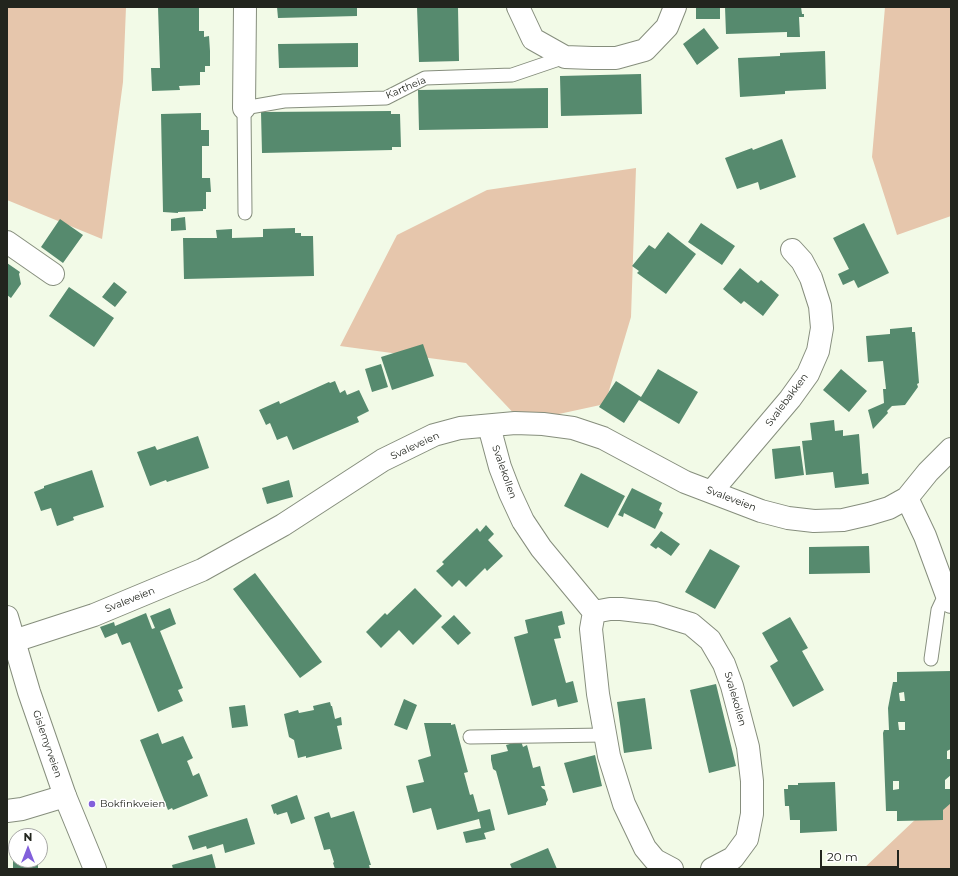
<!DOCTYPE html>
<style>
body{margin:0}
#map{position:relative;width:958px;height:876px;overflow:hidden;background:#f2fae7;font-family:Montserrat,sans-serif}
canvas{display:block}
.frame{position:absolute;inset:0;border:8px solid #22251e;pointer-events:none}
.north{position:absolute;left:8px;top:828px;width:40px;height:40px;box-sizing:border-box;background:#fff;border:1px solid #a7a8a5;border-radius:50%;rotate:0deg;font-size:11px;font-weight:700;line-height:16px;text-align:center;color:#22251e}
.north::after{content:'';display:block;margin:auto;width:14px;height:18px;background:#8260db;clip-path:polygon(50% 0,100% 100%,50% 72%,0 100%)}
.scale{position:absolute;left:820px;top:850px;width:79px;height:18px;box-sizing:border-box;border:2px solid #22251e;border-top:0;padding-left:5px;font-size:12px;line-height:14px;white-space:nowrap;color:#22251e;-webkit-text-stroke:3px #fff;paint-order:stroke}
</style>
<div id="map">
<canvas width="958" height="876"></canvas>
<div class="frame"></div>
<div class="north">N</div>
<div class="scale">20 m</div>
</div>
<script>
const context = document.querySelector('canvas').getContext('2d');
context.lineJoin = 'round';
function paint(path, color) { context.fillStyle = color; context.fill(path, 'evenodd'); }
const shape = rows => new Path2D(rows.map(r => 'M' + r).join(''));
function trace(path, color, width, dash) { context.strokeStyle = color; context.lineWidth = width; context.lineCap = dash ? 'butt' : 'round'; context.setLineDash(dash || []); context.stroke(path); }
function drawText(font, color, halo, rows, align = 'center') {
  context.font = font + ' Montserrat,sans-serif'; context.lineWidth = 3; context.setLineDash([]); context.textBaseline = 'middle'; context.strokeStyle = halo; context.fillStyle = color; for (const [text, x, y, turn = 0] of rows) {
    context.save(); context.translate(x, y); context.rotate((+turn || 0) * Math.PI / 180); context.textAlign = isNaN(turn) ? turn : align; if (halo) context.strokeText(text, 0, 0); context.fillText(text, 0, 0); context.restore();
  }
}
const green = shape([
 [7,7,126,7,123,82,102,239,7,200],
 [885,7,951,7,951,216,897,235,872,157],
 [636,168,631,317,605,404,522,422,466,363,340,346,397,235,487,190],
 [951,798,951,869,863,869,918,817]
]);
const building = shape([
 [158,7,199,7,199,31,204,31,204,37,209,36,210,51,210,66,205,66,205,72,200,72,200,85,179,86,180,90,152,91,151,68,160,68],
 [277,7,357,7,357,16,278,18],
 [417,7,458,7,459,61,419,62],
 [696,7,720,7,720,19,696,19],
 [725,7,801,7,802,14,804,14,804,17,799,17,800,37,787,37,787,32,726,34],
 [704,28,719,48,697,65,683,44],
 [358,43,358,67,279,68,278,44],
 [825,51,826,89,785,91,785,94,740,97,738,58,780,56,780,53],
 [641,74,642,114,561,116,560,76],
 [548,88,548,128,419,130,418,90],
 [391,111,391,114,400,114,401,147,392,147,392,150,262,153,261,112],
 [201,113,201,130,209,130,209,146,202,146,202,178,210,178,211,192,206,192,206,209,203,209,203,211,178,212,178,213,163,212,161,114],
 [782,139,796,177,760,190,758,182,737,189,725,158,752,148,753,150],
 [185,217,186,230,171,231,171,219],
 [60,219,83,235,63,263,41,247],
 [701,223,735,246,722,265,688,242],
 [864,223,889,273,858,288,854,280,843,285,838,274,849,269,833,238],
 [295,228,295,233,301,233,301,236,313,236,314,276,184,279,183,238,217,238,216,230,232,229,232,238,263,237,263,229],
 [668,232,696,254,666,294,637,273,639,271,632,266,649,245,655,249],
 [7,263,20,272,19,274,21,284,11,298,7,295],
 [740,268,758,283,761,280,779,295,763,316,744,301,741,304,723,289],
 [114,282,127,292,115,307,102,297],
 [69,287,114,318,94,347,49,316],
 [912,327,912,332,915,332,919,383,917,384,918,387,905,405,892,406,887,411,888,413,873,429,868,410,884,403,883,389,886,389,883,361,868,362,866,336,890,334,890,329],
 [423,344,434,376,392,390,381,357],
 [381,364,388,387,372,392,365,369],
 [658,369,698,392,679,424,639,400,624,423,599,407,616,381,641,397],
 [841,369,867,391,849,412,823,390],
 [335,381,340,393,345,390,347,395,359,390,369,411,357,417,359,422,293,450,287,436,277,440,270,423,266,425,259,410,279,401,280,404,329,382,330,383],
 [834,420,835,431,843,430,843,436,859,434,862,474,868,473,869,484,835,488,833,472,806,475,802,441,812,440,810,423],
 [198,436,209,468,167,482,166,480,150,486,137,452,155,446,157,450],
 [800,446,804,475,775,479,772,449],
 [92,470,104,507,73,517,74,520,57,526,51,508,41,511,34,492,44,488,44,486],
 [581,473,625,496,608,528,564,506],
 [289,480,293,497,267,504,262,488],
 [632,488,662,503,659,510,663,513,655,529,624,513,623,517,618,515],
 [486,525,494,534,488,540,503,556,487,571,485,568,466,587,459,580,452,587,436,571,444,564,442,562,477,528,480,532],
 [661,531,680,544,671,556,658,547,656,549,650,545],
 [869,546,870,573,809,574,809,547],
 [710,549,740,566,715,609,685,592],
 [255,573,322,662,300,678,233,589],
 [415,588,442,616,413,645,399,630,381,648,366,632,385,613,387,615],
 [170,608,176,624,160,631,183,688,178,690,183,701,158,712,130,642,122,645,117,633,105,638,100,627,114,622,115,626,146,613,152,629,155,628,150,616],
 [562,611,565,624,558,626,561,638,554,639,566,683,573,681,578,702,558,707,556,699,532,706,514,637,528,633,525,620],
 [454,615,471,633,458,645,441,627],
 [790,617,808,648,802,651,824,690,793,707,770,666,778,661,762,633],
 [951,671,951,749,947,751,947,759,951,759,951,775,945,780,945,789,951,789,951,803,943,810,943,820,897,821,897,811,886,811,883,733,884,730,889,730,888,708,893,682,897,682,897,672],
 [904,692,905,701,900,701,899,693],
 [898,722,905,722,905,730,899,730],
 [893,781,899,781,899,789,893,790],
 [716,684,736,766,709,773,690,690],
 [645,698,652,749,624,753,617,702],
 [404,699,417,705,407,730,394,725],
 [330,702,331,706,332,706,335,719,341,717,342,725,337,726,342,749,306,758,306,756,298,758,294,740,289,737,284,714,298,710,299,713,314,710,313,706],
 [245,705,248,726,232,728,229,707],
 [424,723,451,723,451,725,455,724,468,772,464,773,470,795,473,794,478,812,490,809,495,830,484,833,486,839,466,843,463,832,481,828,479,819,437,830,431,808,413,813,406,786,424,782,418,760,431,756],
 [158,733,162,744,183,736,193,758,187,761,190,768,193,776,199,773,208,796,173,810,172,808,168,810,140,740],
 [521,741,523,747,527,745,533,768,540,766,545,786,541,786,542,788,545,790,548,800,546,803,546,805,508,815,496,771,493,769,491,760,491,755,508,751,506,745],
 [595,755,602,786,573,793,564,763],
 [835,782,837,831,800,833,800,820,790,820,789,806,785,806,784,789,788,789,788,785,798,785,798,783],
 [297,795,305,819,291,824,287,812,277,815,276,813,274,814,271,805],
 [354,811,371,865,369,865,370,869,335,869,333,863,334,862,330,849,324,850,314,817,329,812,331,818],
 [247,818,255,844,225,853,223,844,207,849,206,846,193,850,188,836],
 [548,848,557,869,512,869,510,864],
 [212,854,216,869,173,869,172,865],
 [38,860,38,869,13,869,13,861]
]);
const lane = shape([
 [245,213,244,108,284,101,386,98,425,78,512,75,565,57],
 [931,659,938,610,946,593],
 [470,737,605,735]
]);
const street = shape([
 [518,7,533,39,565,57,592,58,616,58,645,50,667,27,675,7],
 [244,108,245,7],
 [7,242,53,274],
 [489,426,500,467,510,493,523,521,541,548,594,612,591,629,598,694,609,756,624,804,645,848,655,860,672,869],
 [712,491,790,399,808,374,818,351,822,328,820,306,811,278,802,261,792,250],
 [907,498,925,536,946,593,951,602],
 [594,612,610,609,621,609,655,613,691,624,710,640,724,664,732,686,748,747,752,781,752,814,747,839,733,858,712,869],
 [14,641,94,615,202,570,283,525,383,460,434,435,460,428,515,423,543,424,573,428,603,438,685,482,761,511,788,518,814,521,843,520,869,514,889,508,907,498,928,472,951,449],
 [7,811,22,809,65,796]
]);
const secondary = shape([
 [7,617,29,692,65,796,95,869]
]);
const markers = [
 [92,804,4,"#8260db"]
];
const streetNames = [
 ["Kartheia",406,88,-23],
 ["Svalebakken",787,400,-53],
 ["Svaleveien",415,446,-25],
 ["Svalekollen",504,472,71],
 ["Svaleveien",731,499,21],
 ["Svaleveien",130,600,-22],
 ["Svalekollen",735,699,74],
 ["Gislemyrveien",47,744,71]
];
const poiNames = [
 ["Bokfinkveien",100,804]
];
paint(green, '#e6c6ac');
paint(building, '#568a6e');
trace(lane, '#868e7d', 15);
trace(street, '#868e7d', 24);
trace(secondary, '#868e7d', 24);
trace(lane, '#fff', 13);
trace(street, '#fff', 22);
trace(secondary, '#fff', 22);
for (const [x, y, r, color] of markers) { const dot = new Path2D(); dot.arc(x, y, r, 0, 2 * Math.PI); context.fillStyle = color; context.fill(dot); trace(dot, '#fff', 1.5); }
drawText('10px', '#22251e', '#fff', streetNames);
drawText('10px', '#22251e', '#fff', poiNames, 'left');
</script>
